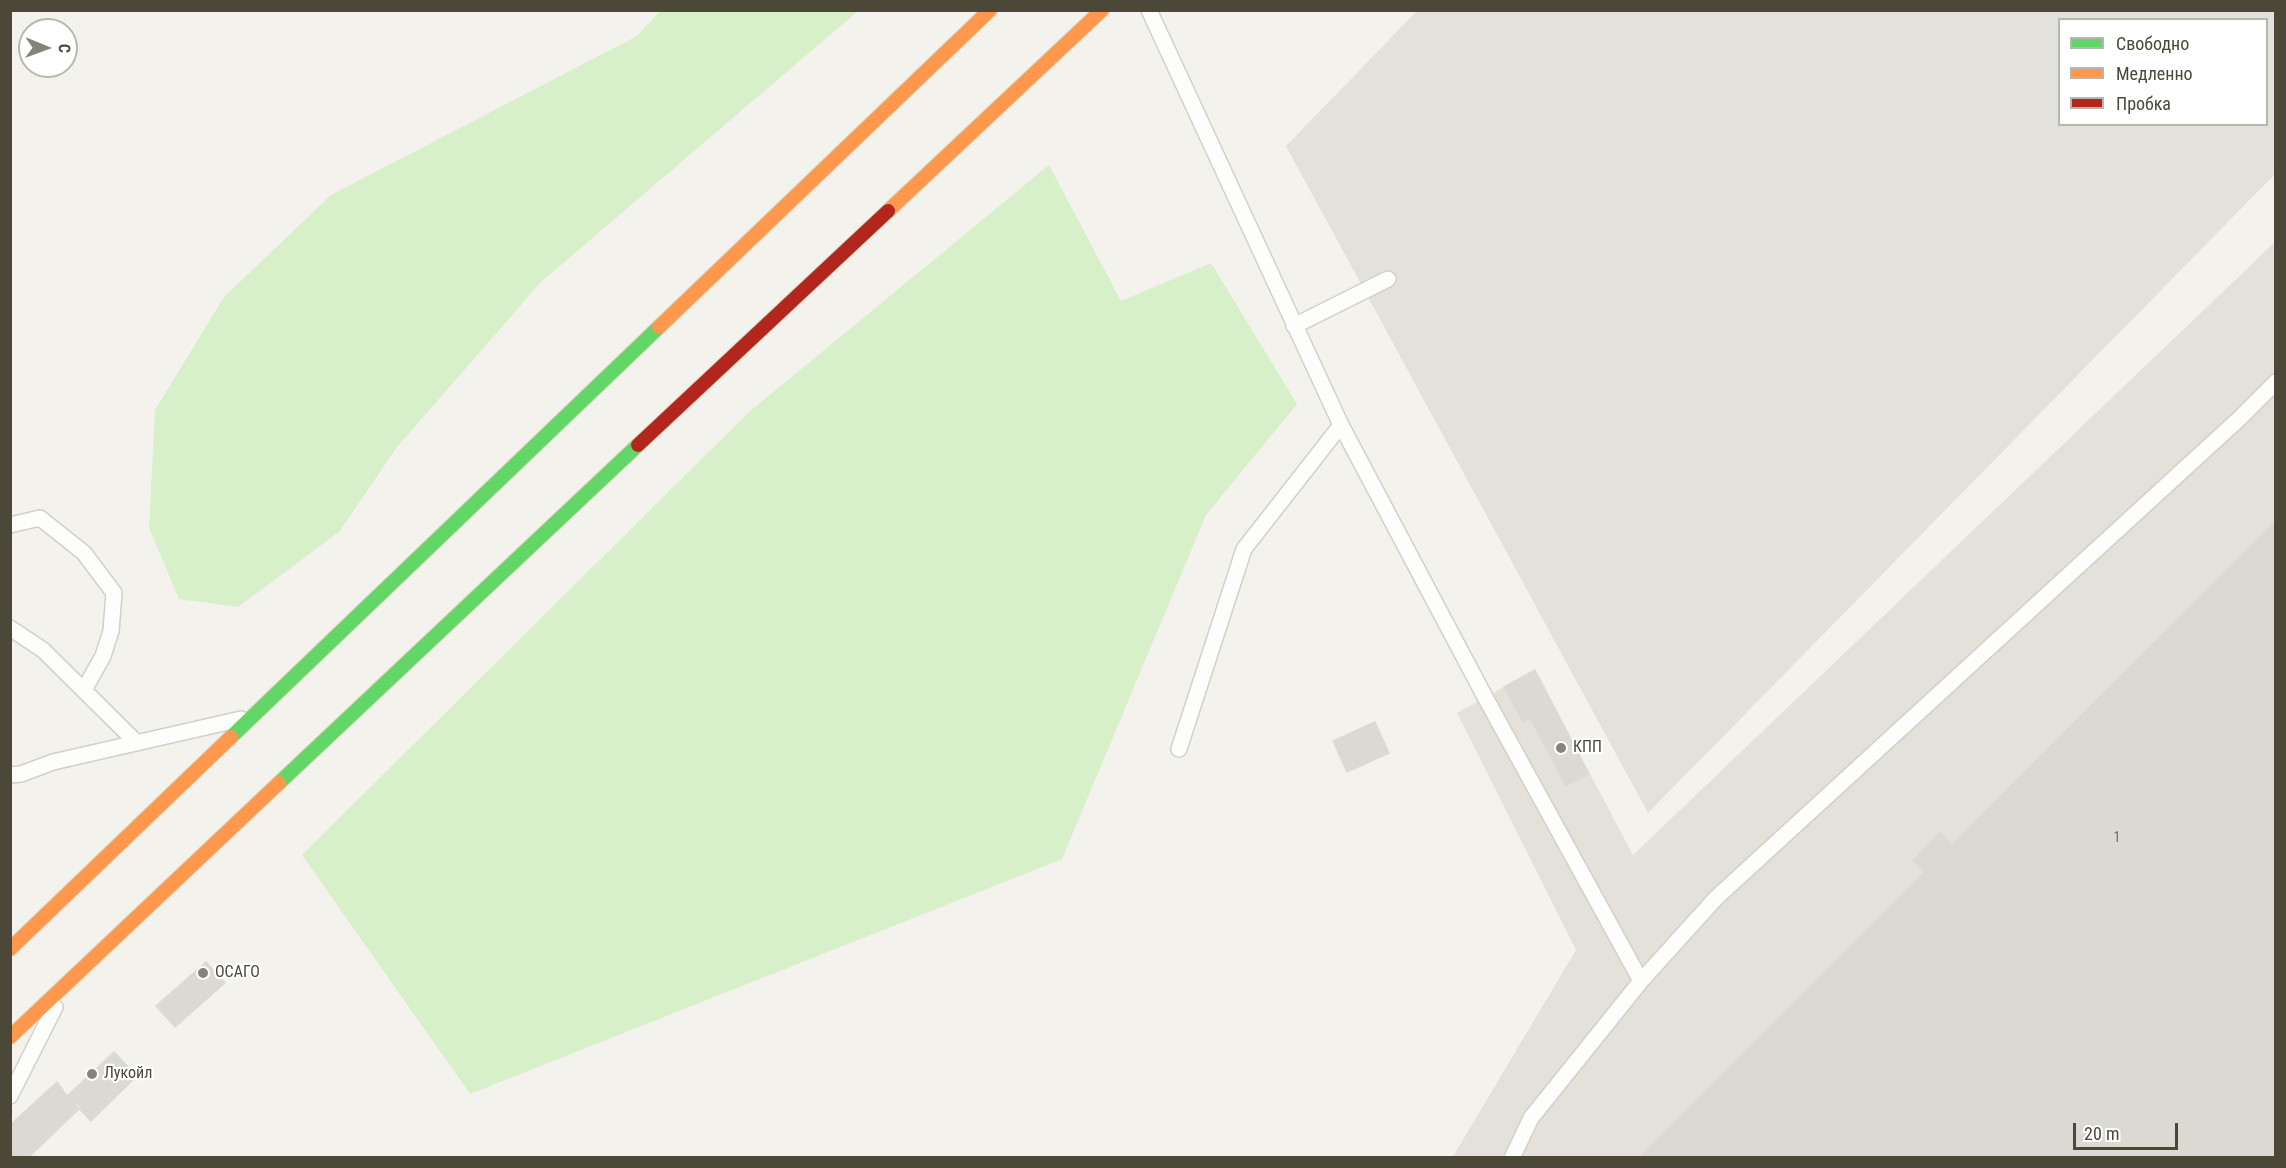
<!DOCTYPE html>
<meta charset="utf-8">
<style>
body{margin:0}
#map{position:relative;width:2286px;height:1168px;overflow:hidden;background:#f3f2ec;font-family:"Roboto Condensed",sans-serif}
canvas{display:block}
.frame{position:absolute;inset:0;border:12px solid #4b4837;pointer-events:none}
.legend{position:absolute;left:2058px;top:18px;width:210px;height:108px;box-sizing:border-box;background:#fff;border:2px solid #b7b6af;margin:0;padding:8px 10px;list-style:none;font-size:18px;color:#4b4837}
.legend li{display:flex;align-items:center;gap:12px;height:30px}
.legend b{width:30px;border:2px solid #b7b6af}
.north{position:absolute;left:18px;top:18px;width:60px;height:60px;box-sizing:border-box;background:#fff;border:2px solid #b7b6af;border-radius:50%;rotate:91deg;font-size:16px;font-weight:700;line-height:24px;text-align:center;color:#4b4837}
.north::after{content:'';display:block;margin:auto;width:21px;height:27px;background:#868476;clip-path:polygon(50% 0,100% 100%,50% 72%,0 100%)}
.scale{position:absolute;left:2073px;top:1123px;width:105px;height:27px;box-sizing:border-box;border:3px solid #4b4837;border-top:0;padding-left:8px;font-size:18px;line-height:21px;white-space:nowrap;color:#4b4837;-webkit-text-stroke:4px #fff;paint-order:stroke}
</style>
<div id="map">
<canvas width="2286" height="1168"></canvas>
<div class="frame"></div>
<ul class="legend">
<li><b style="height:8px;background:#63d668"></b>Свободно</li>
<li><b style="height:8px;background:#ff974d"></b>Медленно</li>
<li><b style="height:8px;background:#b3261e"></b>Пробка</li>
</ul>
<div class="north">С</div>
<div class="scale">20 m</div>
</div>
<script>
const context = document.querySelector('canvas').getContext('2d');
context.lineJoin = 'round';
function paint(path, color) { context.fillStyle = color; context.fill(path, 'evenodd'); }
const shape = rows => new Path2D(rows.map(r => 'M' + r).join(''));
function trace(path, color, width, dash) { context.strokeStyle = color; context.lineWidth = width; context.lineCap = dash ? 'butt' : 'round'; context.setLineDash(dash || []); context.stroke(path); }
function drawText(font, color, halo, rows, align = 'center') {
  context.font = font + ' "Roboto Condensed",sans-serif'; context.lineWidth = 4.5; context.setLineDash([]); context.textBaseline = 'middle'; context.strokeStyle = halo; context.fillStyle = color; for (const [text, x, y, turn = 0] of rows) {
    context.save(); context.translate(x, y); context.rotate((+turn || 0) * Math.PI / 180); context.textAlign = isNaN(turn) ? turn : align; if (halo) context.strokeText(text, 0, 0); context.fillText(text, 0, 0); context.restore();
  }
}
const industrial = shape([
 [2275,242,2275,1157,1452,1158,1576,950,1457,713,1535,670,1633,855]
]);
const green = shape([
 [660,11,858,11,541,282,397,447,339,532,238,607,179,599,149,528,155,410,224,297,331,195,637,36],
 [1049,165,1121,301,1211,263,1297,404,1206,515,1062,859,470,1094,302,855,749,412]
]);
const parking = shape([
 [1417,11,2275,11,2275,174,1648,813,1286,146],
 [2060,20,2266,20,2266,124,2060,124]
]);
const building = shape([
 [2276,521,2276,1158,1638,1158,1924,872,1913,861,1940,832,1952,844,2276,521],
 [1535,670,1589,774,1566,786,1530,718,1523,722,1504,687,1535,670],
 [1375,722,1389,753,1347,772,1333,741,1375,722],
 [206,962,225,983,175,1027,156,1006,206,962],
 [114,1052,137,1076,91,1121,67,1096,114,1052],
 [57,1082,67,1096,81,1107,28,1158,10,1158,10,1125,57,1082]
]);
const lane = shape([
 [1149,10,1341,425,1485,697,1641,981],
 [1294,326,1388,279],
 [10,525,40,518,84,553,114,593,111,631,103,656,84,690],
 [10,628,43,650,137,743],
 [1179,749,1244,549,1341,425],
 [10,775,21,774,53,762,241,719],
 [10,1096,55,1007],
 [1512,1158,1531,1118,1641,981,1716,898,2241,417,2276,382]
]);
const fast = shape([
 [231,737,659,327],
 [279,783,638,445]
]);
const slow = shape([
 [888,211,1102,10],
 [659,327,990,10],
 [10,949,231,737],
 [10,1037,279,783]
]);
const jam = shape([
 [638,445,888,211]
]);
const markers = [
 [1561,748,6,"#868476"],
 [203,973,6,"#868476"],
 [92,1074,6,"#868476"]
];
const numberNames = [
 ["1",2117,838]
];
const poiNames = [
 ["КПП",1573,748],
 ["ОСАГО",215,973],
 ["Лукойл",104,1074]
];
paint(industrial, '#e4e1da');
paint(green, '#d8f0ca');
paint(parking, '#e2e1dc');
paint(building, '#dad9d2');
trace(building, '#dcdad2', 1.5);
trace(lane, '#d1d0ca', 18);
trace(fast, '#d8d5b8', 16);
trace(slow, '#d8d5b8', 16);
trace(jam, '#d8d5b8', 16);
trace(lane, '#fdfdfc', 15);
trace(fast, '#63d668', 14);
trace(slow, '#ff974d', 14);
trace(jam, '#b3261e', 14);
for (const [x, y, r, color] of markers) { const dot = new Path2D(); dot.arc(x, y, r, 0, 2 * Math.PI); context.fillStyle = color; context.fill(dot); trace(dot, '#fff', 2); }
drawText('14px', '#706e5f', null, numberNames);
drawText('16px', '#4b4837', '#fff', poiNames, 'left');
</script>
